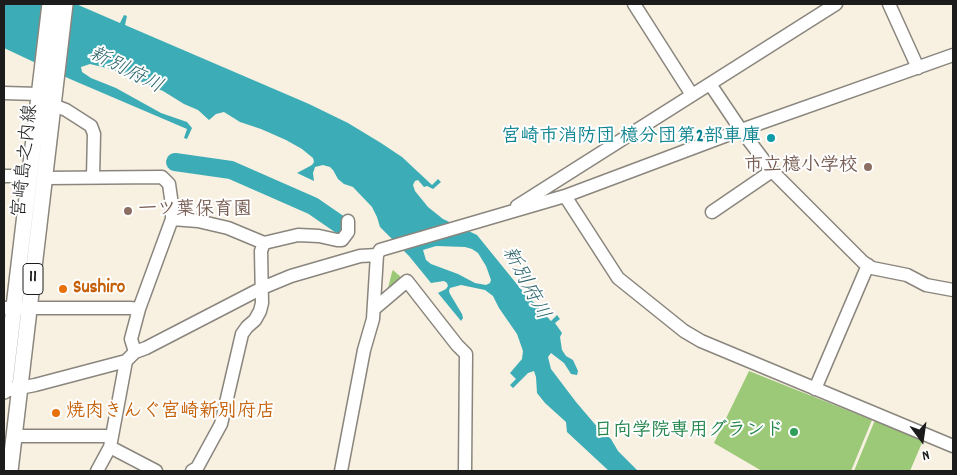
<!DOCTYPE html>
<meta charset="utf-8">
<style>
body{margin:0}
#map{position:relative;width:957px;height:475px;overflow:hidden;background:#f8f0e1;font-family:Dekko,sans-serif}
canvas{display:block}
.frame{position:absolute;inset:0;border:5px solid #1c1c1c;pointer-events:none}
.north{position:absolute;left:897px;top:415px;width:50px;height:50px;-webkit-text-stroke:4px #fff;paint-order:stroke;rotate:166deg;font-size:14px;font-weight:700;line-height:20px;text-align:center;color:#1c1c1c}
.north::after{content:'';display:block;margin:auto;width:18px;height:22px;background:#1c1c1c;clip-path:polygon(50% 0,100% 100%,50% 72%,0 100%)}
</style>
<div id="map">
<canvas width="957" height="475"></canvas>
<div class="frame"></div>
<div class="north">N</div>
</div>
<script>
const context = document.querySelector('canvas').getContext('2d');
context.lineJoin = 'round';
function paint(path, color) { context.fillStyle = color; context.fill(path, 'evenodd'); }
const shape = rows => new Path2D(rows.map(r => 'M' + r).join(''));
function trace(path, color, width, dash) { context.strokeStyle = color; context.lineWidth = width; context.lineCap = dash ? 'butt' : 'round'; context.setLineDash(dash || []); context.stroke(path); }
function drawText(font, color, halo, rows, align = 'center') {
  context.font = font + ' Dekko,"Klee One",sans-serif'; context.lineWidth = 4; context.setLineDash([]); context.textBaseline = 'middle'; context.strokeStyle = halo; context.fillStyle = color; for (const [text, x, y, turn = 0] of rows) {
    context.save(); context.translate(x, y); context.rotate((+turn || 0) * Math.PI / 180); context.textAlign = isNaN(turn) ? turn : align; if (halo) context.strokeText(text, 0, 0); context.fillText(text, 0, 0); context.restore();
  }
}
const green = shape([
 [393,270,402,278,387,292,392,272],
 [749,371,872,420,851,471,762,471,714,443],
 [875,420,924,438,910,471,854,471]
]);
const water = shape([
 [4,4,76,4,120,23,124,15,127,16,125,25,309,104,348,123,381,143,402,157,432,185,438,179,441,182,433,189,427,186,424,187,418,180,415,181,413,185,415,191,428,207,443,219,477,235,520,288,551,321,557,315,560,319,555,323,562,333,560,337,562,350,566,356,573,360,578,371,577,375,571,374,564,363,551,353,548,357,551,369,576,402,599,429,611,439,618,451,638,471,609,471,567,432,566,422,545,403,537,393,536,377,534,371,528,373,513,388,510,385,516,379,510,373,522,359,523,351,517,334,499,308,493,296,485,290,461,285,450,288,449,291,450,294,462,314,463,318,461,321,438,293,446,289,448,286,447,283,444,281,431,283,409,256,380,227,377,217,372,207,353,187,344,184,338,179,333,170,330,167,323,165,315,167,313,173,314,181,297,173,312,165,314,162,313,158,302,149,286,140,261,129,240,122,224,112,216,114,209,120,198,110,184,104,163,91,111,69,90,64,81,67,82,72,91,78,116,88,161,113,187,122,192,128,187,139,184,138,187,129,70,79,4,48],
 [436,246,465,247,472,249,478,253,486,266,491,280,490,283,486,285,475,283,458,274,431,264,426,260,423,250]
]);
const river = shape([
 [175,162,231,170,313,206,342,226]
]);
const minor = shape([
 [634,4,692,95],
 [889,4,918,68],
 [710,84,741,130,772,171,863,262,872,268,907,275,926,285,953,290],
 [4,93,38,94],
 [53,105,66,110,91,126,94,134,93,177],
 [4,176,29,176],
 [46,178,162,177,169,184,172,205,172,219,139,309,131,339,135,352],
 [565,196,618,278,684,331,701,341,953,446],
 [517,206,836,4],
 [712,212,772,171],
 [172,219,198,221,228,228,264,243,261,251,262,303,260,311,255,320,247,327,242,334,221,424,197,468,192,471],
 [264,243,298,235,319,236,337,240,342,240,348,232,348,221],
 [4,308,130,308,139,309],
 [374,309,407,281,457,345,466,354,465,471],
 [815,389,868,265],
 [4,391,35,385,126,361,135,352,146,348,262,288,291,276,360,256,377,255,380,250,565,196,741,130,953,55],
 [14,436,112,436],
 [110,447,156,471],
 [97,471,110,447,126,361],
 [341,471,364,350,373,319,377,255]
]);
const major = shape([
 [4,391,50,4],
 [10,471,65,4]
]);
const markers = [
 [771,138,5,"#0f9aa8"],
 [868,167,5,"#8d6e63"],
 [128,211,5,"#8d6e63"],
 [63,289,5,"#e8710a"],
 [56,413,5,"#e8710a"],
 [794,432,5,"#2e9e5b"]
];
const shields = [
 [33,279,20]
];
const shieldNames = [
 ["11",33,279]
];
const cultureNames = [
 ["宮崎市消防団 檍分団第2部車庫",761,138]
];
const streetNames = [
 ["宮崎島之内線",27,161,-84]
];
const educationNames = [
 ["市立檍小学校",858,167],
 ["一ツ葉保育園",138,211,"left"]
];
const foodNames = [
 ["Sushiro",73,289],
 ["焼肉きんぐ宮崎新別府店",66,413]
];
const leisureNames = [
 ["日向学院専用グランド",784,432]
];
const waterNames = [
 ["新別府川",125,72,27],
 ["新別府川",524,284,62]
];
paint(green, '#9bc978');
paint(water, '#3cadb6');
trace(river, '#3cadb6', 18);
trace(minor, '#8a867e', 15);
trace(major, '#8a867e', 18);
trace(minor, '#fff', 12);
trace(major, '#fff', 15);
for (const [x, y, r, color] of markers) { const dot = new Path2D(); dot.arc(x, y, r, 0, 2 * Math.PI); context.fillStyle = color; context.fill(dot); trace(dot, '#fff', 2); }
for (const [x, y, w] of shields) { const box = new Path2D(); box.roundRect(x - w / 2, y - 15.5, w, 31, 4); context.fillStyle = '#fff'; context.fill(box); trace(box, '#1c1c1c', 1); }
drawText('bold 18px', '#1c1c1c', null, shieldNames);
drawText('bold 19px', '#0d838f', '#fff', cultureNames, 'right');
drawText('19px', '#1c1c1c', '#fff', streetNames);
drawText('bold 19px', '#785e54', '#fff', educationNames, 'right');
drawText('bold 19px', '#c56008', '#fff', foodNames, 'left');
drawText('bold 19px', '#27864d', '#fff', leisureNames, 'right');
drawText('italic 20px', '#2c6469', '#fff', waterNames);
</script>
